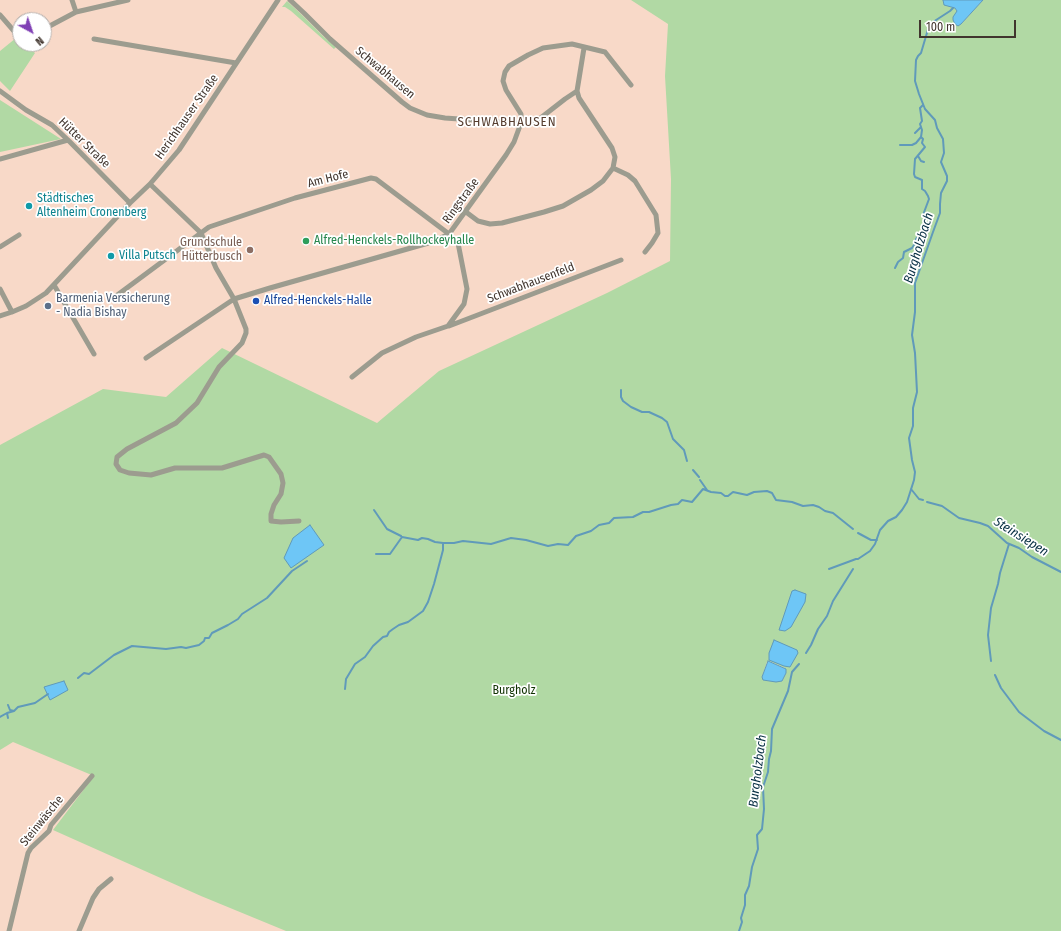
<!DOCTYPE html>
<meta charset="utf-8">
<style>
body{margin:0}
#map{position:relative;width:1061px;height:931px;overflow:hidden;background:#f8d9c8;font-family:"Fira Sans Condensed",sans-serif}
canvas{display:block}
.north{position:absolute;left:12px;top:12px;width:40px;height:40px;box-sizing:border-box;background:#fff;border:1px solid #b3aeab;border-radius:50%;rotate:140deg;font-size:11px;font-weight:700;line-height:16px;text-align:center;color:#41352e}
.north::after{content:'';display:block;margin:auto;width:14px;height:18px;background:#8040b5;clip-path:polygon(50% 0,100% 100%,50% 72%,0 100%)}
.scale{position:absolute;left:919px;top:20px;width:97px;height:18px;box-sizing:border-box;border:2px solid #41352e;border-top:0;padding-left:5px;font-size:12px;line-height:14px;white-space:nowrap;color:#41352e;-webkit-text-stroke:3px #fff;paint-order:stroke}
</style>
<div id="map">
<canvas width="1061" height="931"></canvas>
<div class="north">N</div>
<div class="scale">100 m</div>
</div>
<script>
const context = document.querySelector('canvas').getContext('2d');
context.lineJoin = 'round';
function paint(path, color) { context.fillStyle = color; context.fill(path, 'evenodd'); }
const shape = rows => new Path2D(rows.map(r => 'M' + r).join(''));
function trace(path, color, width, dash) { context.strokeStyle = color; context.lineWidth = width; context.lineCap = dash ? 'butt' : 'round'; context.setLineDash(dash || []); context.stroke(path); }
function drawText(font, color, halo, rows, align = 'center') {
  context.font = font + ' "Fira Sans Condensed",sans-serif'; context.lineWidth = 3.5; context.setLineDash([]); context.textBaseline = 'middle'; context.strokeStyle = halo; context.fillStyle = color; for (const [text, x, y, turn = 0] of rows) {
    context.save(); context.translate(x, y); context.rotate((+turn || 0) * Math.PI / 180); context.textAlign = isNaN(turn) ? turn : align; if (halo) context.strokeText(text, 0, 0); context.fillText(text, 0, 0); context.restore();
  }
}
const green = shape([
 [631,0,943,0,943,1,955,8,957,11,957,13,961,24,983,0,1061,0,1061,931,286,931,201,896,53,830,94,776,13,742,0,750,0,445,103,389,166,397,222,348,377,423,439,371,607,293,670,261,671,179,665,76,668,24],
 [769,661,785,668,786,673,782,681,762,677,767,662],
 [287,1,300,13,324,37,336,47,334,49,291,11,285,7,282,7],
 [16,38,20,42,20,44,25,45,35,53,10,91,0,81,0,51],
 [0,100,61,139,0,152]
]);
const water = shape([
 [943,0,983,0,961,24,958,26,955,24,953,20,953,17,957,11,955,8,944,5,943,0],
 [310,525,324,545,291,568,284,558,293,538,310,525],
 [795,590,806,594,805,602,791,627,785,631,779,630,792,591,795,590],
 [774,640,797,650,798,653,790,667,784,666,769,660,769,653,774,640],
 [768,661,786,669,786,673,782,681,776,682,763,680,762,677,768,661],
 [64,681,68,690,50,700,44,687,64,681]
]);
const stream = shape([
 [915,133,921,127],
 [900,145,912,145,916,143,921,137],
 [918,156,921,161,924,162],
 [895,268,898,262,903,258,904,252,912,248,914,245,916,239,922,232,925,220,923,215,929,199,928,196,925,191,922,189,922,180,915,177,914,174,915,159,925,147,922,143,923,139,921,137,922,130,920,124,922,121,920,108,923,105],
 [621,390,621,397,623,401,631,407,642,412,649,412,662,418,667,422,673,439,684,450,687,461],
 [693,470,699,477],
 [700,480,707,490],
 [911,489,919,499,923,500],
 [927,502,942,506,959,518,980,523,988,526,1007,543,1019,548,1032,557,1061,572],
 [374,510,387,529,401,536],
 [858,533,871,540,877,540],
 [376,554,390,554,402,537,418,540,422,538,428,539,435,542,443,543,454,543,463,541,491,544,511,538,526,540,548,546,558,544,568,545,576,536,591,531,599,525,609,523,614,518,633,517,643,512,649,512,671,505,678,504,682,500,692,502,703,489,711,492,721,493,725,496,728,496,733,492,747,495,754,492,767,491,772,493,776,500,792,502,803,506,813,505,819,507,825,511,833,513,853,529],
 [829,569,856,559,858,559,870,551,875,544,880,530,888,521,896,517,902,510,907,502,914,480,915,472,912,460,909,438,913,426,913,408,917,392,915,353,912,335,915,312,915,283,933,232,940,213,940,204,941,193,947,181,947,176,941,162,944,153,943,139,937,128,935,120,925,109,919,94,915,81,916,60,918,56,921,53,929,26,933,22,950,11,953,8],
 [806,653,811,645,818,629,827,616,833,601,853,569],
 [991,661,988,635,991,608,998,584,1000,573,1009,544],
 [995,675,1001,688,1019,712,1044,731,1061,740],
 [78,678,84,673,89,674,114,655,132,646,166,649,181,647,186,648,199,645,204,641,205,638,209,638,212,633,228,625,238,619,242,614,267,598,292,571,307,561],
 [345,689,346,679,355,664,365,657,373,646,383,637,387,636,389,632,393,629,399,625,408,622,423,611,428,602,434,584,443,550,443,543],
 [8,705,10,710,14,711],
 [7,713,8,718],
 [0,717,7,713,14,711,18,707,35,703,48,694],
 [739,931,742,922,741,918,745,905,745,895,749,886,752,867,758,849,757,835,762,829,764,809,763,787,768,772,769,759,771,751,772,729,788,691,792,672,799,664]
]);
const street = shape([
 [72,0,76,12],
 [290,0,304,13,330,39,402,102,410,108,427,115,445,118,529,124,538,120,565,99,577,91],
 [0,15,20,38],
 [44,29,76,12,128,0],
 [94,39,236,63],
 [0,91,26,110,52,125,69,141,130,203],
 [0,159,68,140],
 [613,168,628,175,635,181,656,215,658,233,652,243,645,252],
 [150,184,201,233,216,268,234,299,246,329,246,333,242,343,219,367,197,403,176,423,127,449,117,457,116,464,120,470,129,473,151,475,175,468,222,468,264,455,269,457,281,474,283,483,281,494,274,505,271,514,271,521,281,522,299,521],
 [466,212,478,221,490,224,502,223,544,212,563,206,591,190,603,181,613,168,615,157,612,148,579,98,577,91,584,48],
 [0,247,19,235],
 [54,285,94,354],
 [0,289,12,312],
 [116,296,209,227,295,198,371,178,376,179,449,234,458,243,467,289,464,304,448,326,416,337,382,353,352,377],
 [0,316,12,312,26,306,46,293,130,203,150,184,179,150,278,0],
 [449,326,621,260],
 [146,358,234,299,270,288,432,242,449,234,506,155,514,142,521,123,521,114,506,90,503,81,505,72,509,66,528,55,543,48,572,44,605,52,631,85],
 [9,931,28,853,31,848,49,831,51,825,92,776],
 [79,931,93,898,99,889,111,879]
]);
const markers = [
 [29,206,4,"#0f9aa8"],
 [306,241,4,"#2e9e5b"],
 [250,250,4,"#8d6e63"],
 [111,256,4,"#0f9aa8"],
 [256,301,4,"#1a4fb4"],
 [48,306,4,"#5c6f8a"]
];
const streetNames = [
 ["Schwabhausen",385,73,40],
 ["Herichhauser Straße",187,117,-55],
 ["Hütter Straße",84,143,44],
 ["Am Hofe",328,179,-14],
 ["Ringstraße",461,201,-54],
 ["Schwabhausenfeld",531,283,-21],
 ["Steinwäsche",42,821,-51]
];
const cultureNames = [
 ["Städtisches",37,199],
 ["Altenheim Cronenberg",37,213],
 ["Villa Putsch",119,256]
];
const leisureNames = [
 ["Alfred-Henckels-Rollhockeyhalle",314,241]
];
const educationNames = [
 ["Grundschule",242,243],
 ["Hütterbusch",242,257]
];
const serviceNames = [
 ["Barmenia Versicherung",56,299],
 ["- Nadia Bishay",56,313]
];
const transitNames = [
 ["Alfred-Henckels-Halle",264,301]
];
const parkNames = [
 ["Burgholz",514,691]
];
const neighbourhoodNames = [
 ["SCHWABHAUSEN",507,122]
];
const waterNames = [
 ["Burgholzbach",919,248,-73],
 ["Steinsiepen",1021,537,32],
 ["Burgholzbach",758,771,-83]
];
paint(green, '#b1d9a4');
paint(water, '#6ec6f6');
trace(water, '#609aba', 1);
trace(stream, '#609aba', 2);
trace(street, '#9c9c8f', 5);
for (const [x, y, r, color] of markers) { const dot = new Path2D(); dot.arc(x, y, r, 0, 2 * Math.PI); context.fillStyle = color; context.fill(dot); trace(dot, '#fff', 1.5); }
drawText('12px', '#41352e', '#fff', streetNames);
drawText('12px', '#0d838f', '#fff', cultureNames, 'left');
drawText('12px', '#27864d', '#fff', leisureNames, 'left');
drawText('12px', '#785e54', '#fff', educationNames, 'right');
drawText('12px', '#4e5e75', '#fff', serviceNames, 'left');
drawText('12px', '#164399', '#fff', transitNames, 'left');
drawText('12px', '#113202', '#fff', parkNames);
context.letterSpacing = '1px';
drawText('13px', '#563d2f', '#fff', neighbourhoodNames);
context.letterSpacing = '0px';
drawText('italic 13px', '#072f43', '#fff', waterNames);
</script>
